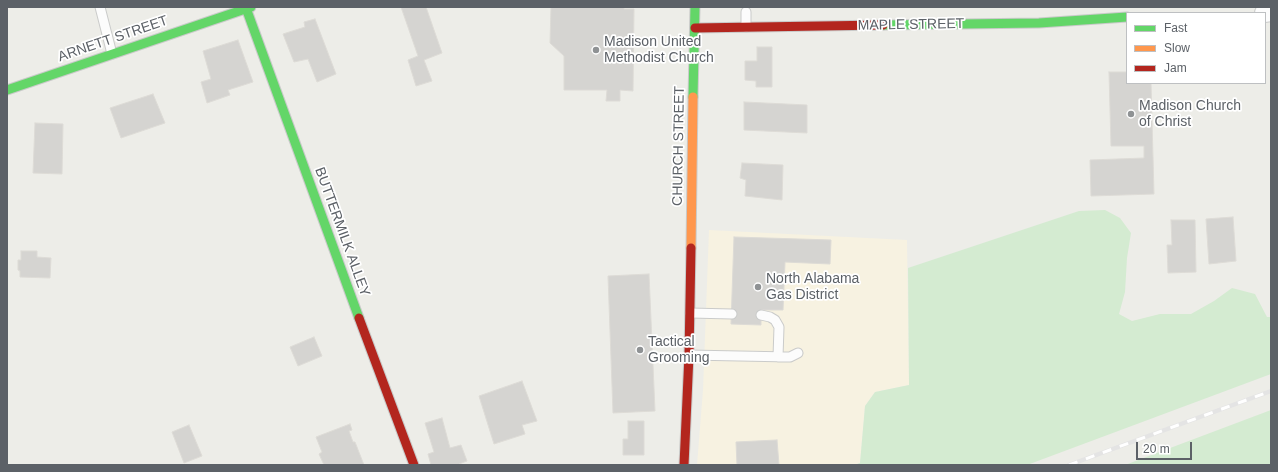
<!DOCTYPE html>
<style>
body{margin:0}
#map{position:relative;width:1278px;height:472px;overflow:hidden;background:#edede8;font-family:Arial,sans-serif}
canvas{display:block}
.frame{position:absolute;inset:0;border:8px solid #5c6167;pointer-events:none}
.legend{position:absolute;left:1126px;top:12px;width:140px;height:72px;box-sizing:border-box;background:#fff;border:1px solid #bec0c2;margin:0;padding:5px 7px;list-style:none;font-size:12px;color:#5c6167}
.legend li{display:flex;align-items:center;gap:8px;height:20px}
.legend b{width:20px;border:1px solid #bec0c2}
.scale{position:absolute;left:1136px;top:442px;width:56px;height:18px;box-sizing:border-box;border:2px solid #5c6167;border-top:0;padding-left:5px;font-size:12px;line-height:14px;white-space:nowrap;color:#5c6167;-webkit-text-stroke:3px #fff;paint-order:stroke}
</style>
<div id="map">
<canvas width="1278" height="472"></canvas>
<div class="frame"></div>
<ul class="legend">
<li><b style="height:5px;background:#63d668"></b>Fast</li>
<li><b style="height:5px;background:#ff974d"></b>Slow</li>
<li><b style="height:5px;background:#b3261e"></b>Jam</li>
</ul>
<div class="scale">20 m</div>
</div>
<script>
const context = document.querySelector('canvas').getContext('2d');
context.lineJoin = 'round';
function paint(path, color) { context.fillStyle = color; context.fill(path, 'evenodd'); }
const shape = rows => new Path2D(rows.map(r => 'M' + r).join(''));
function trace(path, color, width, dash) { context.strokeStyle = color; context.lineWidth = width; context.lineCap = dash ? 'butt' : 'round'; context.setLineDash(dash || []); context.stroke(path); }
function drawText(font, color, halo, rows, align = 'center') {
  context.font = font + ' Arial,sans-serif'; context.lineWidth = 3.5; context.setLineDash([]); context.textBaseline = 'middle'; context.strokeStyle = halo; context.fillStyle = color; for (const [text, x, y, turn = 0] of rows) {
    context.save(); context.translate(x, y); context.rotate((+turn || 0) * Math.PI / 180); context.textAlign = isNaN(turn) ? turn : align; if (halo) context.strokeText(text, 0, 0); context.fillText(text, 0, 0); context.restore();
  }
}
const commercial = shape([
 [709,230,907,240,909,385,875,392,865,406,860,463,854,465,697,465,703,390]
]);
const green = shape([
 [1105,210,1120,218,1131,233,1127,258,1125,292,1119,314,1132,321,1160,314,1191,314,1214,301,1232,288,1255,294,1267,317,1271,317,1271,374,1027,465,854,465,860,463,865,406,875,392,909,385,908,268,1079,211],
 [1271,410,1271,465,1125,465]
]);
const building = shape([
 [401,7,426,7,442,53,424,60,432,81,416,86,408,60,418,56,401,7],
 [551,7,624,7,624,9,634,9,633,91,620,90,620,101,606,101,607,90,564,90,564,56,550,43,551,7],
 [315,19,336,74,317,82,308,59,294,62,283,34,305,27,304,22,315,19],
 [238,40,253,82,228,90,230,95,207,103,201,82,211,79,203,51,238,40],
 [757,47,772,47,772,87,756,87,756,81,745,80,745,61,757,61,757,47],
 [1109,72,1127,72,1127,83,1151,83,1154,194,1091,196,1090,160,1144,158,1144,146,1111,146,1109,72],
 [153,94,165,123,121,138,110,108,153,94],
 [744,102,807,105,807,133,744,130,744,102],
 [35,123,63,124,62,174,33,173,35,123],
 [742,163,783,165,782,200,745,196,746,180,740,178,742,163],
 [1233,217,1236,261,1209,264,1206,219,1233,217],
 [1171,220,1195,220,1196,272,1168,273,1167,245,1172,245,1171,220],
 [734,237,831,240,830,264,785,262,783,310,761,310,761,325,731,324,734,237],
 [21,251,37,251,37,257,51,258,50,278,20,277,20,271,18,270,18,260,21,260,21,251],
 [649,274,655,411,613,413,608,276,649,274],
 [314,337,322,356,298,366,290,347,314,337],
 [522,381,537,421,522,425,525,434,494,444,479,396,522,381],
 [442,418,450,448,461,445,467,461,459,464,459,465,431,465,428,454,434,452,425,423,442,418],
 [628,421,644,421,644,455,623,455,623,439,628,439,628,421],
 [350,424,352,430,349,431,353,442,355,442,364,465,324,465,319,454,322,452,316,437,350,424],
 [189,425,202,456,184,463,172,432,189,425],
 [777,440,779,465,737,465,736,442,777,440]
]);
const lane = shape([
 [100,7,112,54],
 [746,12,746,27],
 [690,313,732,314],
 [761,315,770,317,775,320,779,327,778,357],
 [689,355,790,357,798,353]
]);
const street = shape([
 [1264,13,1271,12]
]);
const fast = shape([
 [246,8,359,318],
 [883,25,1039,23,1127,17],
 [7,90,251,7],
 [693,97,695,7]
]);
const slow = shape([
 [691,248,693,97]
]);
const jam = shape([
 [695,28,883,25],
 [359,318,414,465],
 [684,465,689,355,691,248]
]);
const rail = shape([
 [1069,465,1271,391]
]);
const markers = [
 [596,50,4,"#8f9294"],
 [1131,114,4,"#8f9294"],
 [758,287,4,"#8f9294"],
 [640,350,4,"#8f9294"]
];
const streetNames = [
 ["MAPLE STREET",911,25,-1],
 ["ARNETT STREET",113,39,-19],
 ["CHURCH STREET",679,146,-89],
 ["BUTTERMILK ALLEY",342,232,70]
];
const poiNames = [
 ["Madison United",604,42],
 ["Methodist Church",604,58],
 ["Madison Church",1139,106],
 ["of Christ",1139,122],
 ["North Alabama",766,279],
 ["Gas District",766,295],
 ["Tactical",648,342],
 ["Grooming",648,358]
];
paint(commercial, '#f7f2e1');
paint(green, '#d4ebd1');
paint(building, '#d5d4d1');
trace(building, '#dddbd6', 1);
trace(lane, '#cacbca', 11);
trace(street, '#cacbca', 20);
trace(fast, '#c9cac9', 11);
trace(slow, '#c9cac9', 11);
trace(jam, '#c9cac9', 11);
trace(lane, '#fcfcfc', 9);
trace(street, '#fcfcfc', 18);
trace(fast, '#63d668', 9);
trace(slow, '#ff974d', 9);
trace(jam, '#b3261e', 9);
trace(rail, '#e4e4e4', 4.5);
trace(rail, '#fff', 3, [9]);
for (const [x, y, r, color] of markers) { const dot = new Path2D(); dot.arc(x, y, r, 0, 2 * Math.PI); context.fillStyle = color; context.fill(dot); trace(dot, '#fff', 1.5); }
drawText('14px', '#5c6167', '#fff', streetNames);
drawText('14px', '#5c6167', '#fff', poiNames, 'left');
</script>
